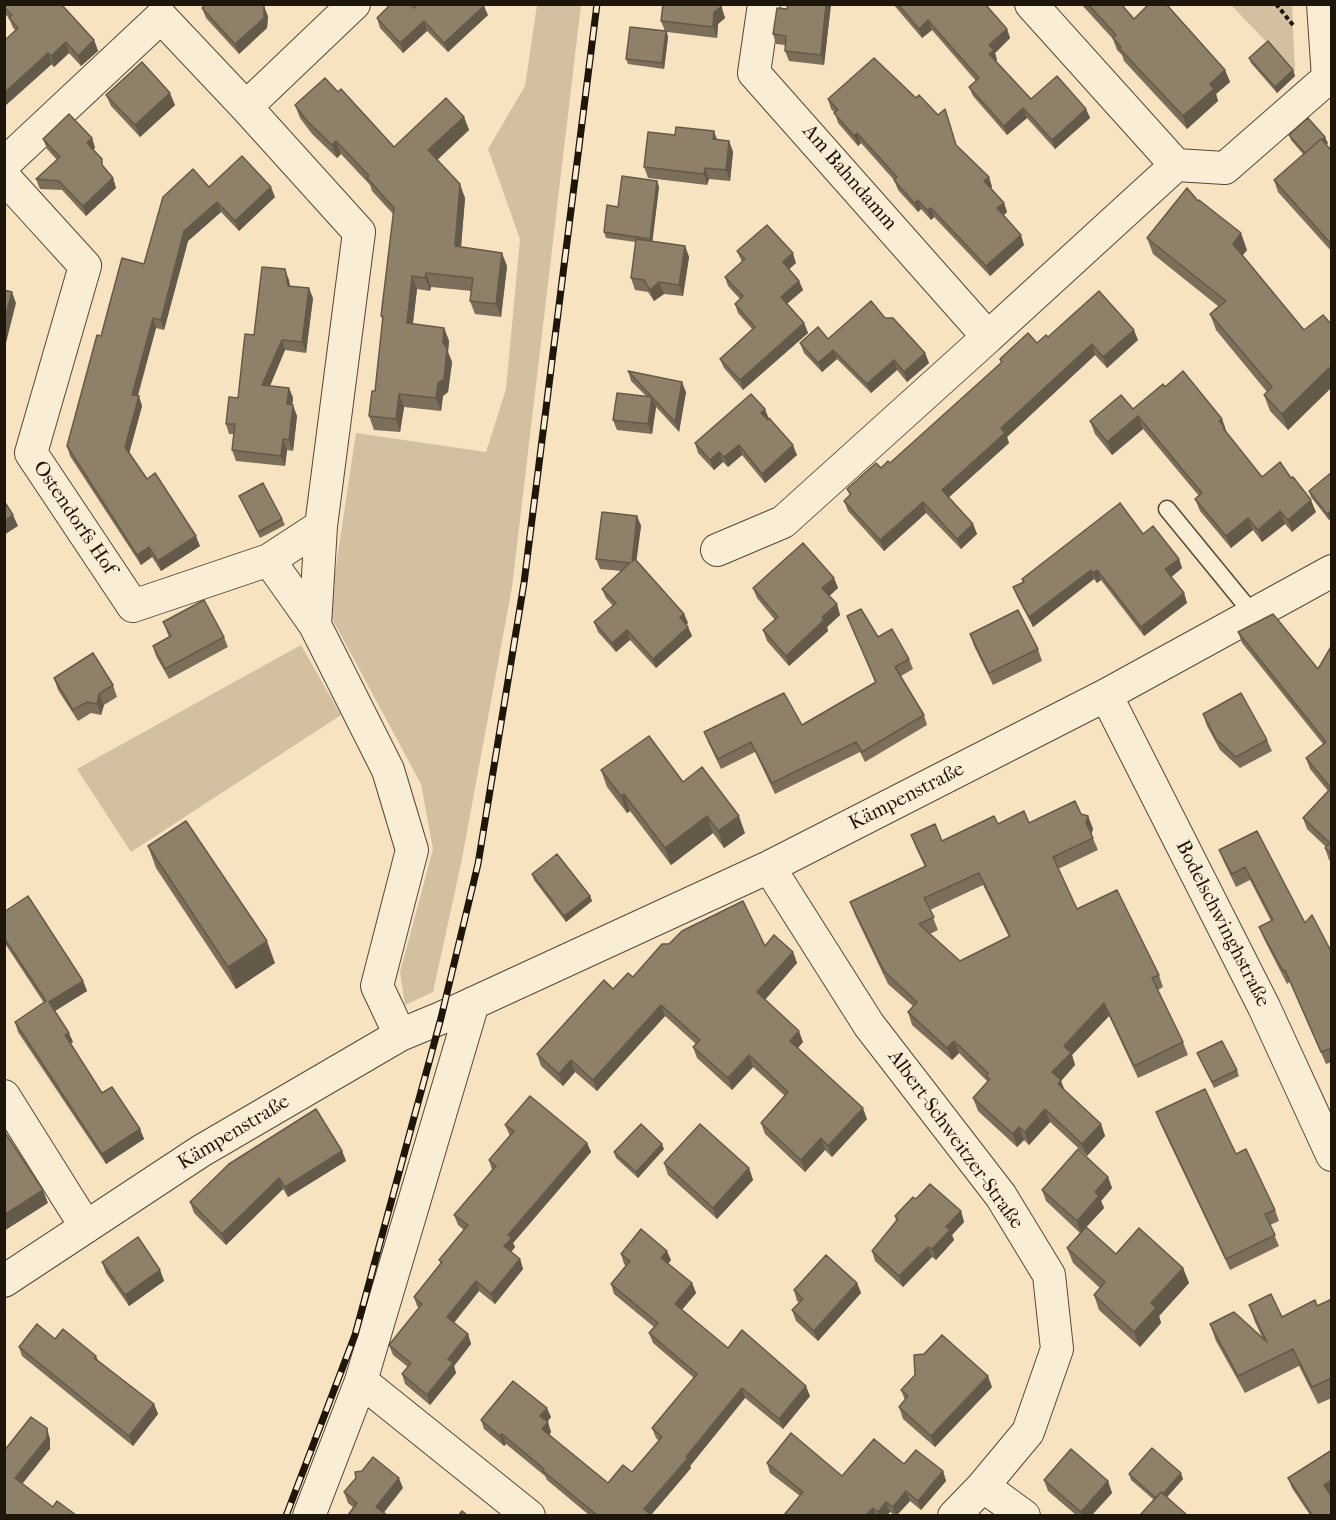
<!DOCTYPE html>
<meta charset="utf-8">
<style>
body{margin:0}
#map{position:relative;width:1336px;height:1520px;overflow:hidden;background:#f7e3c0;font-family:"IM FELL French Canon",serif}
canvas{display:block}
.frame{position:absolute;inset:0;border:6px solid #1e150b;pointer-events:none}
</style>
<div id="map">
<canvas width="1336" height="1520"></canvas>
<div class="frame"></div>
</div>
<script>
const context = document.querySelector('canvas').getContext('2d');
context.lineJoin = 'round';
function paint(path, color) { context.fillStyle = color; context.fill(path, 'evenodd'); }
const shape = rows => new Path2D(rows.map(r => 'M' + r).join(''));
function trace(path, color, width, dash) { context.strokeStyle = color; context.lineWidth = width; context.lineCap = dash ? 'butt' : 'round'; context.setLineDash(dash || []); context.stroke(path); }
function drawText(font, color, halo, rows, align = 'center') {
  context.font = font + ' "IM FELL French Canon",serif'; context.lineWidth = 4.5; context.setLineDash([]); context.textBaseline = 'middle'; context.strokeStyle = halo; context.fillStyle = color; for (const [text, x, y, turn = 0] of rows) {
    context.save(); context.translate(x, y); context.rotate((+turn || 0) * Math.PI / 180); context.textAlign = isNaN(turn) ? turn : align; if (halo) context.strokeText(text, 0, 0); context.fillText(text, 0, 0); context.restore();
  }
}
const green = shape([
 [537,5,581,5,512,587,462,859,433,992,405,1005,400,972,433,849,421,784,329,613,356,433,486,452,506,389,520,239,488,149,525,86],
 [1231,5,1292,5,1295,72],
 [301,645,341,715,131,852,77,769]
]);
const path = shape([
 [1276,4,1293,25]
]);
const lane = shape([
 [1167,509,1253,614]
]);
const street = shape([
 [764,4,754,73,988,337,1176,165,1225,168,1328,78],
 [1031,4,1176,165],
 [1323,4,1328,78,1332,82],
 [246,107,354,4],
 [4,164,161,17,246,107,359,232,321,526,315,625,388,770,412,850,377,986,400,1035],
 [4,177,85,266,31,453,133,606,269,560,321,526],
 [717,550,783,522,988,337],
 [269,560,315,625],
 [1106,695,1264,1007,1332,1155],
 [769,867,869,1025,1001,1196,1049,1275,1057,1349,1028,1432,983,1486,954,1516],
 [4,1096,86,1227],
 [4,1281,201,1151,400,1035,441,1018,769,867,1106,695,1332,571],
 [361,1381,529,1516],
 [983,1486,1024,1516],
 [309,1516,361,1381,473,1003]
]);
const rail = shape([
 [286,1516,355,1335,441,1018,478,864,524,583,597,4]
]);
const wall = shape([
 [4,4,94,40,98,51,81,66,69,53,54,67,13,28,9,18,4,13],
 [663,4,721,4,725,18,718,24,717,38,667,32,668,37,664,69,628,64,626,59,665,31,661,21],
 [788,4,831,4,824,65,789,61,785,51,785,45,776,44,773,34,787,9],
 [893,4,985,4,1007,29,1010,38,995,53,997,60,996,61,1031,99,1086,109,1090,118,1055,149,1027,118,1007,135,973,96,969,87,976,81,932,30,922,38],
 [1081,4,1121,4,1134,19,1225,70,1230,82,1216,94,1218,101,1187,129,1124,61,1122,55,1117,50,1113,39],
 [202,8,268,16,267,28,239,54,206,18],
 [414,8,488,15,448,52,427,31,403,53,380,28,377,18],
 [1249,58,1293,70,1295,76,1277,93,1251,63],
 [338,92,394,147,464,117,469,130,437,160,465,198,461,247,507,266,501,317,475,314,470,301,472,291,431,287,430,291,417,289,413,324,444,328,449,341,448,352,452,362,448,392,443,396,441,411,404,407,400,432,374,430,369,416,375,391,383,321,381,316,394,215,372,191,370,185,341,154,337,158,312,134,300,118,295,105],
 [106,95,175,105,140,137,111,106],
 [828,99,957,146,989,177,992,187,991,188,1004,203,1007,212,1003,216,1024,245,990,276,934,217,931,220,921,209,918,212,898,190,894,180,861,143,858,146,838,123,835,113,831,109],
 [1289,135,1328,143,1326,145,1332,151,1332,252,1278,192,1274,180,1303,154,1291,140],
 [92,138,95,148,93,150,106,170,113,178,116,188,86,216,62,190,40,189,36,179,57,160,47,149,43,139],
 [717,140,729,141,733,152,730,181,709,179,707,185,648,178,644,167],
 [657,181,659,187,652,241,685,246,689,257,683,296,664,294,654,301,648,292,635,290,631,278,636,242,606,238,604,232,618,207],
 [209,187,275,197,239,231,221,212,188,241,164,330,156,328,138,396,142,406,129,454,147,479,200,546,161,571,152,557,141,565,70,456,67,446,101,336,144,264],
 [1198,201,1247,250,1242,256,1304,330,1332,325,1332,387,1288,430,1270,411,1264,395,1267,392,1216,330,1210,314,1218,306,1153,254,1147,238],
 [737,251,796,263,789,269,799,281,803,290,787,304,804,323,808,333,743,390,724,368,720,359,752,329,738,313,735,304,740,299,728,286,725,277,742,262],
 [285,269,290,286,313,298,306,353,285,350,270,386,289,388,293,398,292,405,297,416,293,451,287,450,285,466,236,461,232,450,234,434,229,434,226,424,238,398,254,335],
 [885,318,925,353,929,363,907,382,897,370,871,393,837,359,822,372,804,353,800,343,828,339],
 [1048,337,1138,340,1107,368,1095,355,1007,437,1009,443,949,497,973,524,977,534,961,549,926,513,884,551,848,511,844,501,850,496,847,489,890,463,1001,363,1000,359,1037,343],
 [628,371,686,392,679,432,656,407,652,434,617,430,613,420,646,396,631,381],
 [1165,387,1222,419,1227,434,1262,477,1316,512,1292,532,1285,524,1262,542,1253,530,1231,548,1200,511,1195,499,1199,496,1143,429,1112,455,1095,434,1090,421,1133,409],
 [769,419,797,455,765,483,742,455,728,467,723,462,714,470,698,453,695,443],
 [1332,472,1329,520,1311,497,1309,491],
 [239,496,282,519,285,525,260,538],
 [637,516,641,526,636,560,684,614,688,623,686,624,688,627,692,636,656,668,630,640,616,652,598,632,594,622,613,606,606,598,602,589,621,571,600,569,596,559],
 [1143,534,1179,559,1182,568,1171,577,1184,593,1187,603,1144,636,1101,580,1097,583,1094,579,1033,627,1017,597,1013,587,1023,582,1022,579],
 [834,578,838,588,829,596,837,604,840,615,827,627,828,631,789,666,767,641,763,630,775,620,757,598,753,588],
 [847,616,909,659,913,669,901,676,924,715,927,725,865,762,860,752,775,794,755,752,721,769,708,742,704,732,802,725,875,682],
 [163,622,224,637,228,647,169,679,156,656,153,646,169,637],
 [1238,632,1318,669,1332,645,1332,862,1329,860,1325,848,1326,847,1307,829,1303,818,1328,791,1310,769,1306,758,1323,744,1242,643],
 [970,634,1038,649,1042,661,993,685,974,646],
 [54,678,113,685,117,697,104,705,101,715,91,713,78,721,58,690],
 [1203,714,1267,740,1272,751,1240,768,1220,750,1207,726],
 [601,770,683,782,745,833,724,848,713,833,671,865,630,811,627,813,607,787],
 [1081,814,1088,816,1093,829,1091,834,1098,850,1058,869,1077,909,1159,975,1163,987,1158,990,1183,1042,1188,1055,1138,1078,1109,1016,1072,1055,1075,1065,1061,1081,1064,1090,1101,1124,1105,1136,1087,1156,1050,1122,1029,1145,1024,1140,1017,1147,978,1111,973,1098,988,1082,959,1053,952,1060,912,1025,908,1012,913,1006,888,984,855,915,850,902,925,867,916,848,911,835,942,841,998,824,1029,823],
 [983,885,1009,937,960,961,930,934,938,930,930,910],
 [1257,831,1305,923,1332,953,1332,1062,1326,1064,1290,982,1287,984,1264,939,1259,927,1271,921,1250,880,1236,887,1224,862,1219,850],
 [148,846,275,963,236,989,156,868],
 [532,874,590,896,592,901,566,922,534,880],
 [4,912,83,981,87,991,55,1011,73,1042,70,1044,102,1093,140,1129,144,1139,106,1164,18,1032,15,1022,44,1003,6,945,4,946],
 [765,946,793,952,797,963,765,1000,803,1042,798,1048,867,1119,832,1157,825,1150,805,1172,765,1134,761,1123,785,1096,753,1067,732,1090,697,1058,693,1047,696,1044,665,1016,597,1091,575,1072,563,1086,541,1066,537,1054,613,989,633,977],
 [1197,1053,1237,1070,1239,1076,1214,1088],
 [1156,1112,1236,1154,1275,1210,1279,1221,1270,1225,1279,1246,1230,1270,1160,1123],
 [505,1125,587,1143,591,1152,513,1243,515,1247,511,1252,520,1259,523,1269,495,1304,479,1291,454,1323,468,1334,471,1344,454,1366,456,1373,430,1405,405,1384,402,1374,408,1367,393,1355,389,1345,419,1308,417,1306,414,1297,441,1264,439,1260,464,1230,458,1225,454,1215,492,1170,489,1160,510,1136],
 [664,1149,638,1178,616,1158,614,1152],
 [342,1151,346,1161,288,1197,283,1189,226,1245,194,1213,190,1202],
 [664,1163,749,1168,753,1180,717,1219,668,1175],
 [1108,1177,1112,1188,1101,1201,1104,1208,1086,1227,1116,1254,1183,1268,1189,1283,1159,1316,1161,1323,1140,1347,1099,1310,1094,1295,1100,1288,1073,1263,1067,1248,1080,1233,1046,1201,1042,1190],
 [916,1199,961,1211,964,1222,952,1235,954,1240,936,1260,932,1257,903,1287,875,1261,872,1251,896,1221,895,1216],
 [621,1254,671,1260,668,1263,692,1283,696,1293,682,1310,728,1348,810,1396,783,1429,745,1398,690,1466,691,1468,651,1515,589,1515,547,1480,545,1476,506,1444,504,1446,484,1429,481,1420,551,1417,547,1422,551,1432,549,1435,608,1483,632,1472,659,1441,656,1438,652,1428,694,1378,653,1343,649,1333,654,1327,614,1294,611,1284,626,1266,624,1264],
 [102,1262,160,1270,164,1281,129,1306,106,1273],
 [857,1283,861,1293,818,1341,796,1321,792,1310,799,1302,797,1301,794,1290],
 [1332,1299,1332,1398,1318,1404,1299,1366,1245,1393,1216,1341,1210,1324,1263,1339,1255,1322,1249,1305,1282,1317,1317,1306],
 [55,1339,96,1356,98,1360,154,1404,158,1414,133,1446,22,1356,19,1347],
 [915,1375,992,1387,935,1447,903,1419,899,1407,905,1400,901,1390],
 [767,1463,842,1476,904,1464,943,1471,946,1481,921,1510,910,1501,897,1515,894,1515,890,1512,887,1515,784,1515,800,1496,770,1473],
 [1129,1474,1183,1479,1167,1497,1154,1500,1131,1480],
 [1288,1478,1330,1494,1332,1515,1310,1515,1292,1488],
 [1044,1480,1108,1481,1112,1493,1092,1515,1076,1515,1048,1491],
 [403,1488,354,1508,348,1503,344,1492]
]);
const shadedWall = shape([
 [717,4,721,4,720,8,721,7,725,18,718,24,717,38,713,27,714,12],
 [826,4,831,4,824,65,821,55],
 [264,6,268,16,267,28,239,54,235,44],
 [484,6,488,15,448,52,444,43],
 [928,20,932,30,922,38,919,29],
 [424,21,427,31,403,53,400,43],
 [1007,29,1010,38,995,53,997,60,993,63,989,54,989,45],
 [666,31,668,37,664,69,662,63],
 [94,40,98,51,81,66,78,56],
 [66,42,69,53,54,67,51,56],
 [48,53,52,64,4,107,4,93],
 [1225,70,1230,82,1216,94,1218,101,1187,129,1183,116,1210,84],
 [1293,70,1295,76,1277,93,1275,87],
 [170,93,175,105,140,137,135,125],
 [1023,108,1027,118,1007,135,1004,126],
 [1086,109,1090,118,1055,149,1052,140],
 [464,117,469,130,433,164,428,150],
 [714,131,718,142,713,139],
 [857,133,861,143,858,146,854,136],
 [1325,137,1328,143,1308,160,1306,154],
 [92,138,95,148,90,153,87,143],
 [336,141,341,154,337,158,332,145],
 [729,141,733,152,730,181,726,170],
 [705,168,709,179,707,185,704,174],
 [989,177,992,187,988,190,984,181],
 [113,178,116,188,86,216,83,206],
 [657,181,659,187,652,245,650,239],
 [460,184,465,198,460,259,455,246],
 [271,187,275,197,239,231,235,221],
 [918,200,921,209,918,212,914,203],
 [217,202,221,212,188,241,164,330,161,320,184,231],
 [1004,203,1007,212,1000,218,997,208],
 [931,208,934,217,931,220,927,210],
 [1241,233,1247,250,1239,260,1233,244],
 [1021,235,1024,245,990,276,986,266],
 [685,246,689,257,683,296,679,285],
 [502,253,507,266,501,317,496,304],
 [793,253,796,263,786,272,783,262],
 [285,269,289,280,292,296,288,286],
 [426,273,431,287,430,291,425,278],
 [412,276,417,289,411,337,407,323],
 [799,281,803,290,784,306,781,297],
 [659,282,664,294,654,301,650,290],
 [309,288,313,298,306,353,302,342],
 [12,292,16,303,5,347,4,322],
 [153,318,156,328,135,404,132,395],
 [804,323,808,333,743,390,740,380],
 [444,328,449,341,448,352,452,362,448,392,443,396,441,411,436,398],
 [1134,330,1138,340,1107,368,1103,357],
 [282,340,285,350,266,395,262,385],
 [1092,344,1095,355,1007,437,1009,443,946,500,942,490,1001,428],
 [833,350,837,359,822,372,818,363],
 [925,353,929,363,907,382,904,372],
 [894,360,897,370,871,393,867,384],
 [1329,368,1332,374,1332,387,1288,430,1282,414],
 [682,382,686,392,679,432,675,422],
 [289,388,293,398,291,415,287,404],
 [399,394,404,407,400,432,396,419],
 [139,396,142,406,128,457,125,447],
 [652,397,656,407,652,434,648,424],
 [293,405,297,416,293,451,289,440],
 [765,409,769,419,765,423,761,413],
 [1138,416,1143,429,1112,455,1107,442],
 [1222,419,1229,439,1219,421],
 [283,439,287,450,285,466,281,456],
 [739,445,742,455,728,467,724,457],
 [793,445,797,455,765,483,762,474],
 [719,452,723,462,714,470,710,460],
 [1311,500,1316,512,1292,532,1288,520],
 [923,502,926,513,884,551,880,540],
 [1332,510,1332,518,1329,520,1327,514],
 [1280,511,1285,524,1262,542,1258,530],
 [13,515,18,526,4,535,4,521],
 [637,516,641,526,635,572,632,562],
 [1248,518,1253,530,1231,548,1226,536],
 [973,524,977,534,961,549,957,539],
 [196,536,200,546,161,571,158,561],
 [149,547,152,557,141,565,137,555],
 [1179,559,1182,568,1169,579,1165,569],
 [1091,570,1094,579,1033,627,1029,617],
 [1097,570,1101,580,1097,583,1093,573],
 [834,578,838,588,826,599,822,588],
 [1184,593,1187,603,1144,636,1141,627],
 [837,604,840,615,827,627,828,631,789,666,786,656,822,617],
 [684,614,688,623,683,627,680,617],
 [688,627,692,636,656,668,653,659],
 [627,630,630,640,616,652,612,643],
 [99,694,104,705,101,715,97,704],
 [624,794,630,811,627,813,621,796],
 [707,816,713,833,671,865,665,848],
 [739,816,745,833,724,848,718,831],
 [1088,816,1093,829,1091,836,1086,823],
 [590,896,592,901,566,922,564,916],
 [267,941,275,963,236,989,228,967],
 [793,952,797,963,761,1004,757,992],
 [83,981,87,991,53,1012,49,1002],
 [1104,1003,1109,1016,1072,1055,1075,1065,1061,1081,1066,1093,1063,1096,1052,1072,1064,1046],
 [661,1005,665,1016,597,1091,593,1080],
 [799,1031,803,1042,794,1052,790,1041],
 [69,1033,73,1042,68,1045,65,1035],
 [954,1041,959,1053,952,1060,947,1048],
 [749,1055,753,1067,732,1090,728,1078],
 [571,1060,575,1072,563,1086,559,1074],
 [863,1108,867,1119,832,1157,828,1146],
 [1045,1109,1050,1122,1029,1145,1025,1132],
 [1101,1124,1105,1136,1087,1156,1082,1144],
 [1019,1127,1024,1140,1017,1147,1013,1134],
 [140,1129,144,1139,106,1164,102,1154],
 [821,1138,825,1150,805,1172,801,1160],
 [587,1143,591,1152,513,1243,515,1247,508,1256,504,1246,508,1235],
 [662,1144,664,1149,638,1178,636,1172],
 [342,1151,346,1161,288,1197,285,1187],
 [749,1168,753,1180,717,1219,713,1208],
 [1108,1177,1112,1188,1101,1201,1104,1208,1081,1233,1077,1221,1095,1192],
 [279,1178,283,1189,226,1245,222,1234],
 [43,1190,48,1203,4,1231,4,1215],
 [961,1211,964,1222,952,1235,954,1240,936,1260,932,1249,946,1227],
 [928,1247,932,1257,903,1287,899,1276],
 [667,1251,671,1260,665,1268,661,1258],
 [520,1259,523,1269,495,1304,491,1294],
 [1183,1268,1189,1283,1159,1316,1161,1323,1140,1347,1134,1332,1151,1303],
 [160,1270,164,1281,129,1306,125,1295],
 [476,1281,479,1291,450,1327,447,1317],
 [692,1283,696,1293,678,1314,675,1304],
 [857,1283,861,1293,818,1341,814,1331],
 [468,1334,471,1344,454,1366,456,1373,430,1405,427,1395,448,1359],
 [988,1376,992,1387,935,1447,931,1436],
 [806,1386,810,1396,783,1429,779,1419],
 [742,1388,745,1398,690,1466,691,1468,651,1515,644,1509],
 [154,1404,158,1414,133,1446,129,1436],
 [547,1408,551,1417,544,1426,540,1416],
 [548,1422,551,1432,546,1439,542,1429],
 [47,1428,50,1439,50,1449,19,1488,15,1478],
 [502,1434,506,1444,504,1446,500,1436],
 [943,1471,946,1481,921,1510,918,1501],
 [1181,1473,1183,1479,1160,1505,1157,1500],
 [399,1478,403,1488,382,1515,376,1507],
 [1332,1480,1332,1493,1328,1495,1324,1485],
 [1108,1481,1112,1493,1092,1515,1082,1515,1081,1512],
 [906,1491,910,1501,897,1515,896,1515,893,1507],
 [886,1502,890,1512,887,1515,879,1515,878,1512],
 [873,1508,876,1515,866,1515]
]);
const building = shape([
 [4,4,61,4,94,40,78,56,66,42,51,56,48,53,4,93,4,41,18,28,9,18,12,15,4,7,4,4],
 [206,4,263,4,264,6,264,18,235,44,202,8,206,4],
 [391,4,411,4,414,8,418,4,483,4,484,6,444,43,424,21,400,43,377,18,391,4],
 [663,4,720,4,721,7,714,12,713,27,661,21,663,4],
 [788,4,826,4,821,55,785,51,786,36,773,34,777,8,787,9,788,4],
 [898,4,985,4,1007,29,989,45,994,50,989,54,1031,99,1057,76,1086,109,1052,140,1023,108,1004,126,969,87,979,78,947,42,928,20,919,29,898,4],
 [1088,4,1121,4,1134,19,1149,4,1166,4,1225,70,1210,84,1214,89,1183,116,1119,48,1121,47,1113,38,1116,35,1088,4],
 [630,27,666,31,662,63,626,59,630,27],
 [1268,41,1293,70,1275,87,1249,58,1268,41],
 [874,58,916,98,919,95,938,115,945,109,956,145,989,177,984,181,1004,203,997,208,1021,235,986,266,931,208,927,210,918,200,914,203,894,180,897,177,857,133,854,136,834,113,838,110,828,99,874,58],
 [142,62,170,93,135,125,106,95,142,62],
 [325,78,338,92,341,89,394,147,446,98,464,117,428,150,460,184,455,246,502,253,496,304,470,301,473,278,426,273,425,278,412,276,407,323,444,328,443,343,447,348,444,379,438,383,436,398,399,394,396,419,369,416,372,391,375,391,383,316,381,316,394,208,367,178,369,176,336,141,332,145,307,121,295,105,325,78],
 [69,114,92,138,87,143,102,159,102,165,113,178,83,206,59,181,36,179,60,157,43,139,69,114],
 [1308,118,1325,137,1322,140,1321,139,1305,153,1289,135,1308,118],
 [676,127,714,131,713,139,729,141,726,170,705,168,704,174,644,167,648,132,675,135,676,127],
 [1321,139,1332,151,1332,245,1274,180,1321,139],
 [242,156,271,187,235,221,217,202,184,231,161,320,153,318,132,395,139,396,125,447,147,479,155,473,196,536,158,561,149,547,137,555,67,446,97,335,101,336,122,258,144,264,163,197,193,169,209,187,242,156],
 [622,176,657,181,650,239,604,232,607,205,618,207,622,176],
 [1187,188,1198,201,1199,200,1241,233,1233,244,1304,330,1323,315,1332,325,1332,370,1329,368,1282,414,1264,395,1272,387,1210,314,1226,301,1147,238,1187,188],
 [767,225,793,253,783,262,799,281,781,297,804,323,740,380,720,359,755,327,735,304,743,296,725,277,745,259,737,251,767,225],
 [636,239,685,246,679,285,659,282,650,290,644,280,631,278,636,239],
 [262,267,285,269,288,286,309,288,302,342,282,340,262,385,289,388,287,404,293,405,289,440,283,439,281,456,232,450,235,424,226,424,229,397,238,398,245,334,254,335,262,267],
 [4,290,12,292,4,322,4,290],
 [1099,291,1134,330,1103,357,1092,344,1001,428,1005,433,942,490,973,524,957,539,923,502,880,540,844,501,851,494,847,489,876,463,881,468,888,461,890,463,1002,362,1000,359,1028,333,1037,343,1046,335,1048,337,1099,291],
 [871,301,885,318,893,318,925,353,904,372,894,360,867,384,833,350,818,363,800,343,818,327,828,339,871,301],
 [628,371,682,382,675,422,652,397,648,424,613,420,617,393,652,397,628,371],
 [1183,371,1222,419,1219,421,1224,426,1223,428,1262,477,1280,462,1291,478,1293,477,1311,500,1288,520,1280,511,1258,530,1248,518,1226,536,1195,499,1202,493,1138,416,1107,442,1090,421,1121,395,1133,409,1163,384,1165,387,1183,371],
 [751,394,765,409,761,413,768,420,769,418,793,445,762,474,739,445,724,457,719,452,710,460,695,443,751,394],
 [1332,472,1332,510,1327,514,1309,491,1332,472],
 [263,483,282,519,258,532,239,496,263,483],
 [4,501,13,515,4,521,4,501],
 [1120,503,1143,534,1153,526,1179,559,1165,569,1184,593,1141,627,1097,570,1093,573,1091,570,1029,617,1013,587,1024,582,1022,579,1120,503],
 [602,512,637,516,632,562,635,559,684,614,680,617,688,627,653,659,627,630,612,643,594,622,616,603,602,589,630,563,596,559,602,512],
 [803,543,834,578,822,588,837,604,822,617,824,620,786,656,763,630,778,617,753,588,803,543],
 [204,600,224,637,165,669,153,646,171,636,163,622,204,600],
 [861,609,878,637,892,629,909,659,895,667,924,715,862,752,856,742,772,783,751,742,718,759,704,732,784,693,802,725,876,682,847,616,861,609],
 [1018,610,1038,649,989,673,970,634,1018,610],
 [1273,614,1318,669,1332,645,1332,854,1325,848,1330,843,1303,818,1331,788,1306,758,1326,742,1238,632,1273,614],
 [93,653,113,685,99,694,97,704,87,702,73,710,54,678,93,653],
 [1241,693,1267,740,1236,757,1216,739,1203,714,1241,693],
 [649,736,683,782,702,767,739,816,718,831,707,816,665,848,624,794,621,796,601,770,649,736],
 [1075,801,1081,814,1088,816,1086,823,1093,838,1053,857,1077,909,1117,890,1159,975,1152,978,1183,1042,1134,1066,1104,1003,1064,1046,1071,1053,1052,1072,1061,1080,1058,1084,1101,1124,1082,1144,1045,1109,1025,1132,1019,1127,1013,1134,973,1098,990,1079,986,1076,988,1073,954,1041,947,1048,908,1012,917,1002,884,971,850,902,926,866,911,835,935,824,942,841,994,816,998,824,1024,811,1029,823,1075,801],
 [979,873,1010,936,960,961,919,924,934,917,924,898,979,873],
 [186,821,267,941,228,967,148,846,186,821],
 [1257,831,1305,923,1312,915,1332,953,1332,1048,1321,1052,1285,970,1283,971,1259,927,1273,920,1245,867,1232,874,1219,850,1257,831],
 [557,854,590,896,564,916,532,874,557,854],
 [28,896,83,981,49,1002,69,1033,65,1035,102,1093,112,1087,140,1129,102,1154,15,1022,46,1001,4,938,4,912,28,896],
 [743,901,765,946,774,935,793,952,757,992,799,1031,790,1041,863,1108,828,1146,821,1138,801,1160,761,1123,788,1092,749,1055,728,1078,693,1047,700,1040,661,1005,593,1080,571,1060,559,1074,537,1054,604,980,613,989,628,973,633,977,662,944,669,944,682,931,743,901],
 [1222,1041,1237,1070,1212,1082,1197,1053,1222,1041],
 [1205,1089,1236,1154,1246,1149,1275,1210,1265,1214,1275,1235,1226,1259,1156,1112,1205,1089],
 [530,1096,587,1143,508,1235,512,1238,504,1246,520,1259,491,1294,476,1281,447,1317,468,1334,448,1359,453,1363,427,1395,402,1374,411,1363,389,1345,422,1304,414,1297,442,1262,439,1260,468,1225,454,1215,496,1166,489,1160,514,1131,505,1125,530,1096],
 [316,1109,342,1151,285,1187,279,1178,222,1234,190,1202,229,1164,316,1109],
 [641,1124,662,1144,636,1172,614,1152,641,1124],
 [700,1124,749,1168,713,1208,664,1163,700,1124],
 [4,1131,43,1190,4,1215,4,1131],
 [1078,1149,1108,1177,1095,1192,1099,1196,1077,1221,1042,1190,1078,1149],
 [930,1184,961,1211,946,1227,950,1230,932,1249,928,1247,899,1276,872,1251,898,1219,895,1216,913,1197,916,1199,930,1184],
 [1086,1227,1116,1254,1139,1228,1183,1268,1151,1303,1156,1308,1134,1332,1094,1295,1105,1282,1067,1248,1086,1227],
 [641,1229,667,1251,661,1258,692,1283,675,1304,728,1348,742,1330,806,1386,779,1419,742,1388,686,1457,688,1458,644,1509,651,1515,597,1515,543,1471,544,1469,502,1434,500,1436,481,1420,513,1381,547,1408,540,1416,548,1422,542,1429,608,1483,623,1465,632,1472,662,1437,652,1428,697,1374,649,1333,658,1323,611,1284,630,1261,621,1254,641,1229],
 [138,1237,160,1270,125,1295,102,1262,138,1237],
 [826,1255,857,1283,814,1331,792,1310,803,1299,794,1290,826,1255],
 [1271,1294,1282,1317,1315,1300,1317,1306,1332,1299,1332,1378,1312,1387,1293,1349,1238,1376,1210,1324,1234,1312,1267,1342,1249,1305,1271,1294],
 [37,1324,55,1339,63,1329,96,1356,94,1358,154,1404,129,1436,19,1347,37,1324],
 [942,1335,988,1376,931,1436,899,1407,908,1396,901,1390,915,1375,914,1355,924,1354,942,1335],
 [31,1417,47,1428,47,1438,15,1478,53,1507,57,1501,76,1515,4,1515,4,1451,31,1417],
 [791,1433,842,1476,874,1439,904,1464,916,1450,943,1471,918,1501,906,1491,893,1507,886,1502,878,1512,873,1508,866,1515,784,1515,803,1492,767,1463,791,1433],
 [1152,1448,1181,1473,1163,1494,1161,1492,1156,1498,1129,1474,1152,1448],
 [1071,1449,1108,1481,1081,1512,1044,1480,1071,1449],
 [1332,1450,1332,1480,1324,1485,1332,1497,1332,1515,1312,1515,1288,1478,1332,1450],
 [373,1457,399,1478,376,1507,387,1515,348,1515,357,1503,344,1492,356,1478,355,1472,362,1471,373,1457],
 [1161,1492,1187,1515,1140,1515,1161,1492],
 [462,1511,467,1515,459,1515,462,1511]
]);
const streetNames = [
 ["Am Bahndamm",849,178,49],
 ["Ostendorfs Hof",74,518,56],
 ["Kämpenstraße",907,797,-27],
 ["Bodelschwinghstraße",1222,924,63],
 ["Kämpenstraße",234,1133,-31],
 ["Albert-Schweitzer-Straße",955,1140,54]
];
paint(green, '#d2c0a1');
trace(lane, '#544838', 19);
trace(street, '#544838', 34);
trace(path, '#1e150b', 4, [4.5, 3]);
trace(lane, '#faedd6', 16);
trace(street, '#faedd6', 32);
trace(rail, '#1e150b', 7);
trace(rail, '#faedd6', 4.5, [14]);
paint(wall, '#7b6e5a');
paint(shadedWall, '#645a4a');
paint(building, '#8f8069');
trace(building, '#645a4a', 1.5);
drawText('20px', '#1e150b', '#faedd6', streetNames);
</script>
